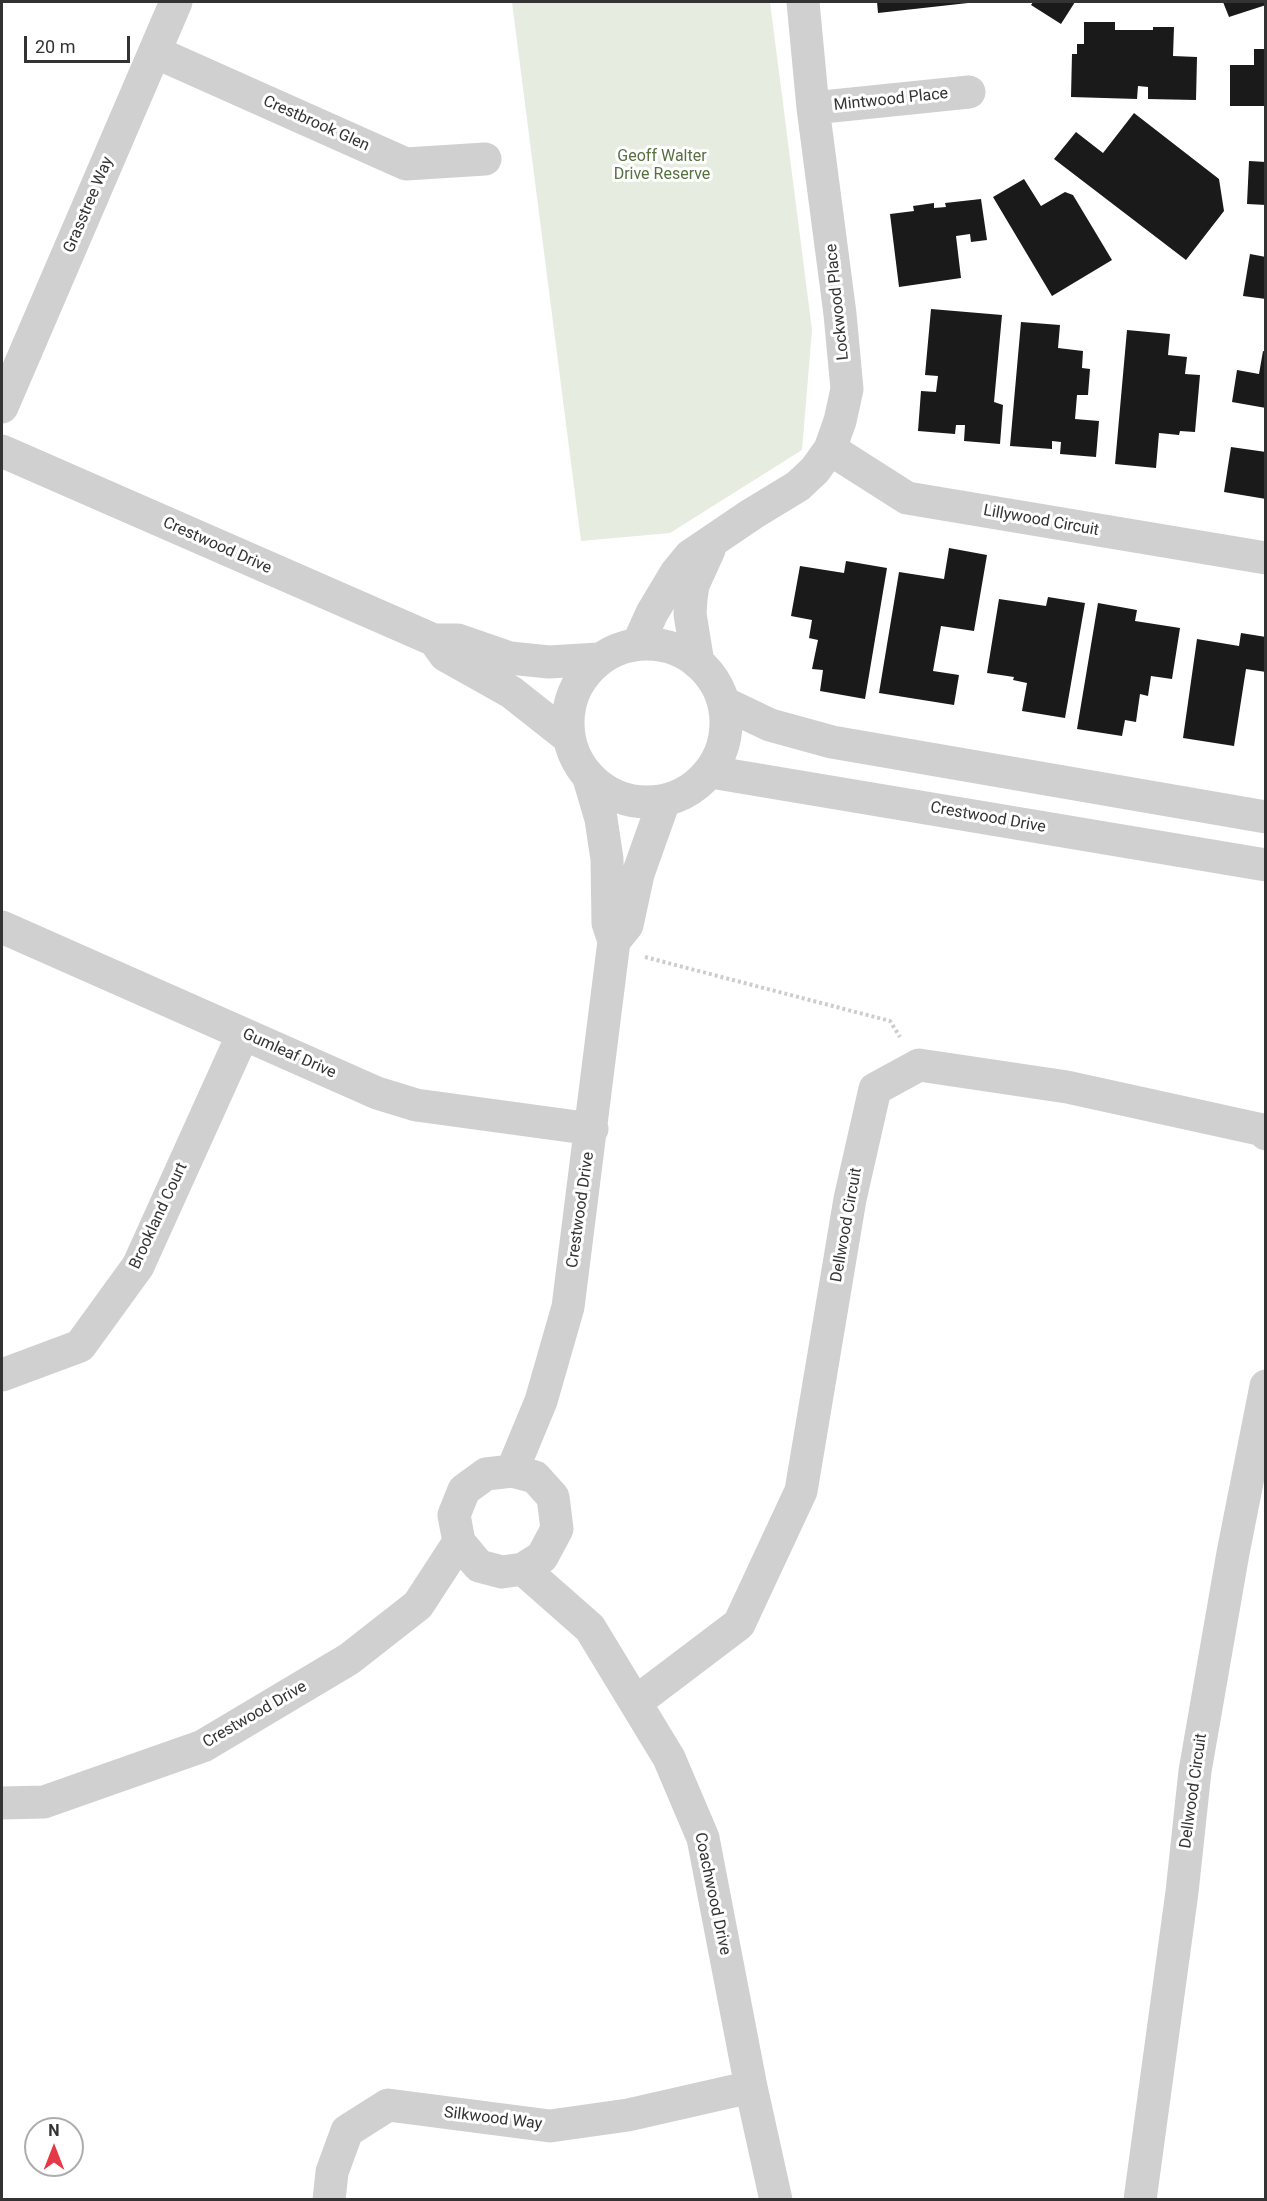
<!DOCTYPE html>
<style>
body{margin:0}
#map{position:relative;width:1267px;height:2201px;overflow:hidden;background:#fff;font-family:Roboto,sans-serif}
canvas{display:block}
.frame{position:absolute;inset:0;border:3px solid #333;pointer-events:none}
.north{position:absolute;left:24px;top:2117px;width:60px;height:60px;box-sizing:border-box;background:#fff;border:2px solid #adadad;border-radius:50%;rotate:0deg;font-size:16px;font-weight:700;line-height:24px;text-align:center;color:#333}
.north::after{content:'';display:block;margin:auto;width:21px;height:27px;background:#e63946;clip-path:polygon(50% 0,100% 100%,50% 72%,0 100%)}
.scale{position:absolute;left:24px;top:36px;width:106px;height:27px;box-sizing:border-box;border:3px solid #333;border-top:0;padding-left:8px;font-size:18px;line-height:21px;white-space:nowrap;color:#333;-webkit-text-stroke:4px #fff;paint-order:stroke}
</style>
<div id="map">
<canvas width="1267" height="2201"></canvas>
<div class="frame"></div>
<div class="north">N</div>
<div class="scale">20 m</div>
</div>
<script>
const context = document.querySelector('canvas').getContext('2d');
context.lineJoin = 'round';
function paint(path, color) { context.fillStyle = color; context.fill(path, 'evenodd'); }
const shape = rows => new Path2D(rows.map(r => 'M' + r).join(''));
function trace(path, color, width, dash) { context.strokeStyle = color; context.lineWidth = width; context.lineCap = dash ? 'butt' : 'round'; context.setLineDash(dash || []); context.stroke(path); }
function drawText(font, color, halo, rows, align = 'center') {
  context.font = font + ' Roboto,sans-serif'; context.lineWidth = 6; context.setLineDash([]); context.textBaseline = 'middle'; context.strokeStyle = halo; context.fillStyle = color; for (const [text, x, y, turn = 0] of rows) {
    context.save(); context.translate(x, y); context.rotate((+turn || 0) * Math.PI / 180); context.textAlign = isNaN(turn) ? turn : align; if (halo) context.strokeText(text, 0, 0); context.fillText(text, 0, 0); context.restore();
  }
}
const green = shape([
 [512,2,770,2,812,330,802,450,670,533,581,541]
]);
const building = shape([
 [877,2,968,2,968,3,878,13],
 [1033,2,1075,2,1061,24,1031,5],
 [1223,2,1266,2,1266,5,1229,17],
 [1084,22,1115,22,1115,30,1153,30,1153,27,1174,27,1173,56,1197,57,1196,100,1148,99,1148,87,1138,86,1137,99,1071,97,1072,54,1077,54,1077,44,1084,44],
 [1254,49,1266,49,1266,106,1230,106,1230,65,1254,65],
 [1134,113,1219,179,1224,211,1186,260,1054,159,1076,132,1103,153],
 [1249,161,1266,162,1266,205,1247,204],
 [1024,179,1041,206,1065,192,1073,195,1112,260,1052,296,993,197],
 [981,199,987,240,971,242,970,234,956,236,961,278,899,287,890,214,914,211,913,206,934,203,934,208,946,207,945,203],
 [1250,254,1266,257,1266,299,1243,296],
 [931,309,1002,315,994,402,1003,405,1000,444,964,441,965,425,956,425,955,434,918,431,921,391,936,392,938,376,925,375],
 [1021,322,1060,325,1058,348,1083,351,1082,368,1090,369,1088,395,1077,395,1075,419,1099,421,1096,457,1060,454,1061,442,1052,441,1052,449,1010,446],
 [1127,330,1170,334,1168,355,1187,357,1185,374,1200,375,1195,432,1180,431,1179,435,1159,433,1156,468,1115,464],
 [1263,351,1266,352,1266,408,1232,402,1237,370,1259,374],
 [1231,447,1266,452,1266,499,1224,492],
 [949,548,987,555,974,631,941,626,933,671,959,675,954,705,879,693,899,572,944,579],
 [846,561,887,568,865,699,820,691,823,670,812,669,818,640,809,638,812,620,791,616,800,566,844,573],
 [1048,597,1085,603,1065,718,1022,711,1027,683,1013,680,1014,677,987,673,999,599,1046,606],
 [1098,603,1137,610,1135,621,1180,628,1172,679,1151,676,1148,696,1140,694,1136,722,1125,720,1122,736,1077,729],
 [1241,633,1266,637,1266,672,1246,669,1234,746,1183,738,1197,639,1239,646]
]);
const path = shape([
 [645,957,890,1021,900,1037]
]);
const minor = shape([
 [155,52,406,164,485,159],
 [813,108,969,92],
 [2,407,176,2],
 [830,449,907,498,1266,558],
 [2,451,434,640,458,640,510,658,549,662,599,659],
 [435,641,445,655,511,692,568,737],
 '568 723a79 79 0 1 1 158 0a79 79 0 1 1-158 0Z',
 [638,644,652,613,676,573,690,556,752,514,798,486,815,470,830,449,840,421,847,389,840,314,813,108,803,2],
 [698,663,690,614,691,599,693,585,709,550],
 [724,703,770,725,832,742,1266,817],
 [711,772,1266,865],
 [2,927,377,1093,416,1105,592,1129],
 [614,941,627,925,638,874,664,801],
 [2,1375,80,1346,138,1266,243,1034],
 [512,1471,541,1401,568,1307,614,941,608,923,607,859,601,819,589,778],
 [512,1471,535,1477,553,1497,557,1529,542,1557,523,1569,502,1572,479,1566,459,1542,454,1515,464,1490,486,1474,512,1471],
 [523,1569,590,1628,669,1758,703,1838,751,2087,776,2200],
 [636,1702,739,1624,801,1491,850,1199,875,1089,919,1065,1067,1087,1263,1130,1266,1134],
 [2,1803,44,1802,203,1746,349,1659,418,1605,459,1542],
 [329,2200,332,2172,347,2131,388,2105,550,2126,628,2115,751,2087],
 [1140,2200,1182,1892,1195,1771,1233,1553,1266,1386]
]);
const streetNames = [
 ["Mintwood Place",891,100,-6],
 ["Crestbrook Glen",316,124,24],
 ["Grasstree Way",89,205,-67],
 ["Lockwood Place",838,302,-96],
 ["Lillywood Circuit",1041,521,10],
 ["Crestwood Drive",217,546,24],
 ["Crestwood Drive",988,818,10],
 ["Gumleaf Drive",289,1054,24],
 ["Crestwood Drive",581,1210,-82],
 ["Brookland Court",159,1216,-65],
 ["Dellwood Circuit",847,1225,-80],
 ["Crestwood Drive",255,1715,-30],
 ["Dellwood Circuit",1194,1791,-82],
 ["Coachwood Drive",712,1894,78],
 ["Silkwood Way",493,2119,7]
];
const parkNames = [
 ["Geoff Walter",662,157],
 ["Drive Reserve",662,175]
];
paint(green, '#e6ecdf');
paint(building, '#1a1a1a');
trace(path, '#cdcdcd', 4, [3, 3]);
trace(minor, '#d0d0d0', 33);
drawText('16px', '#333', '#fff', streetNames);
drawText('16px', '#56703f', '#fff', parkNames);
</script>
